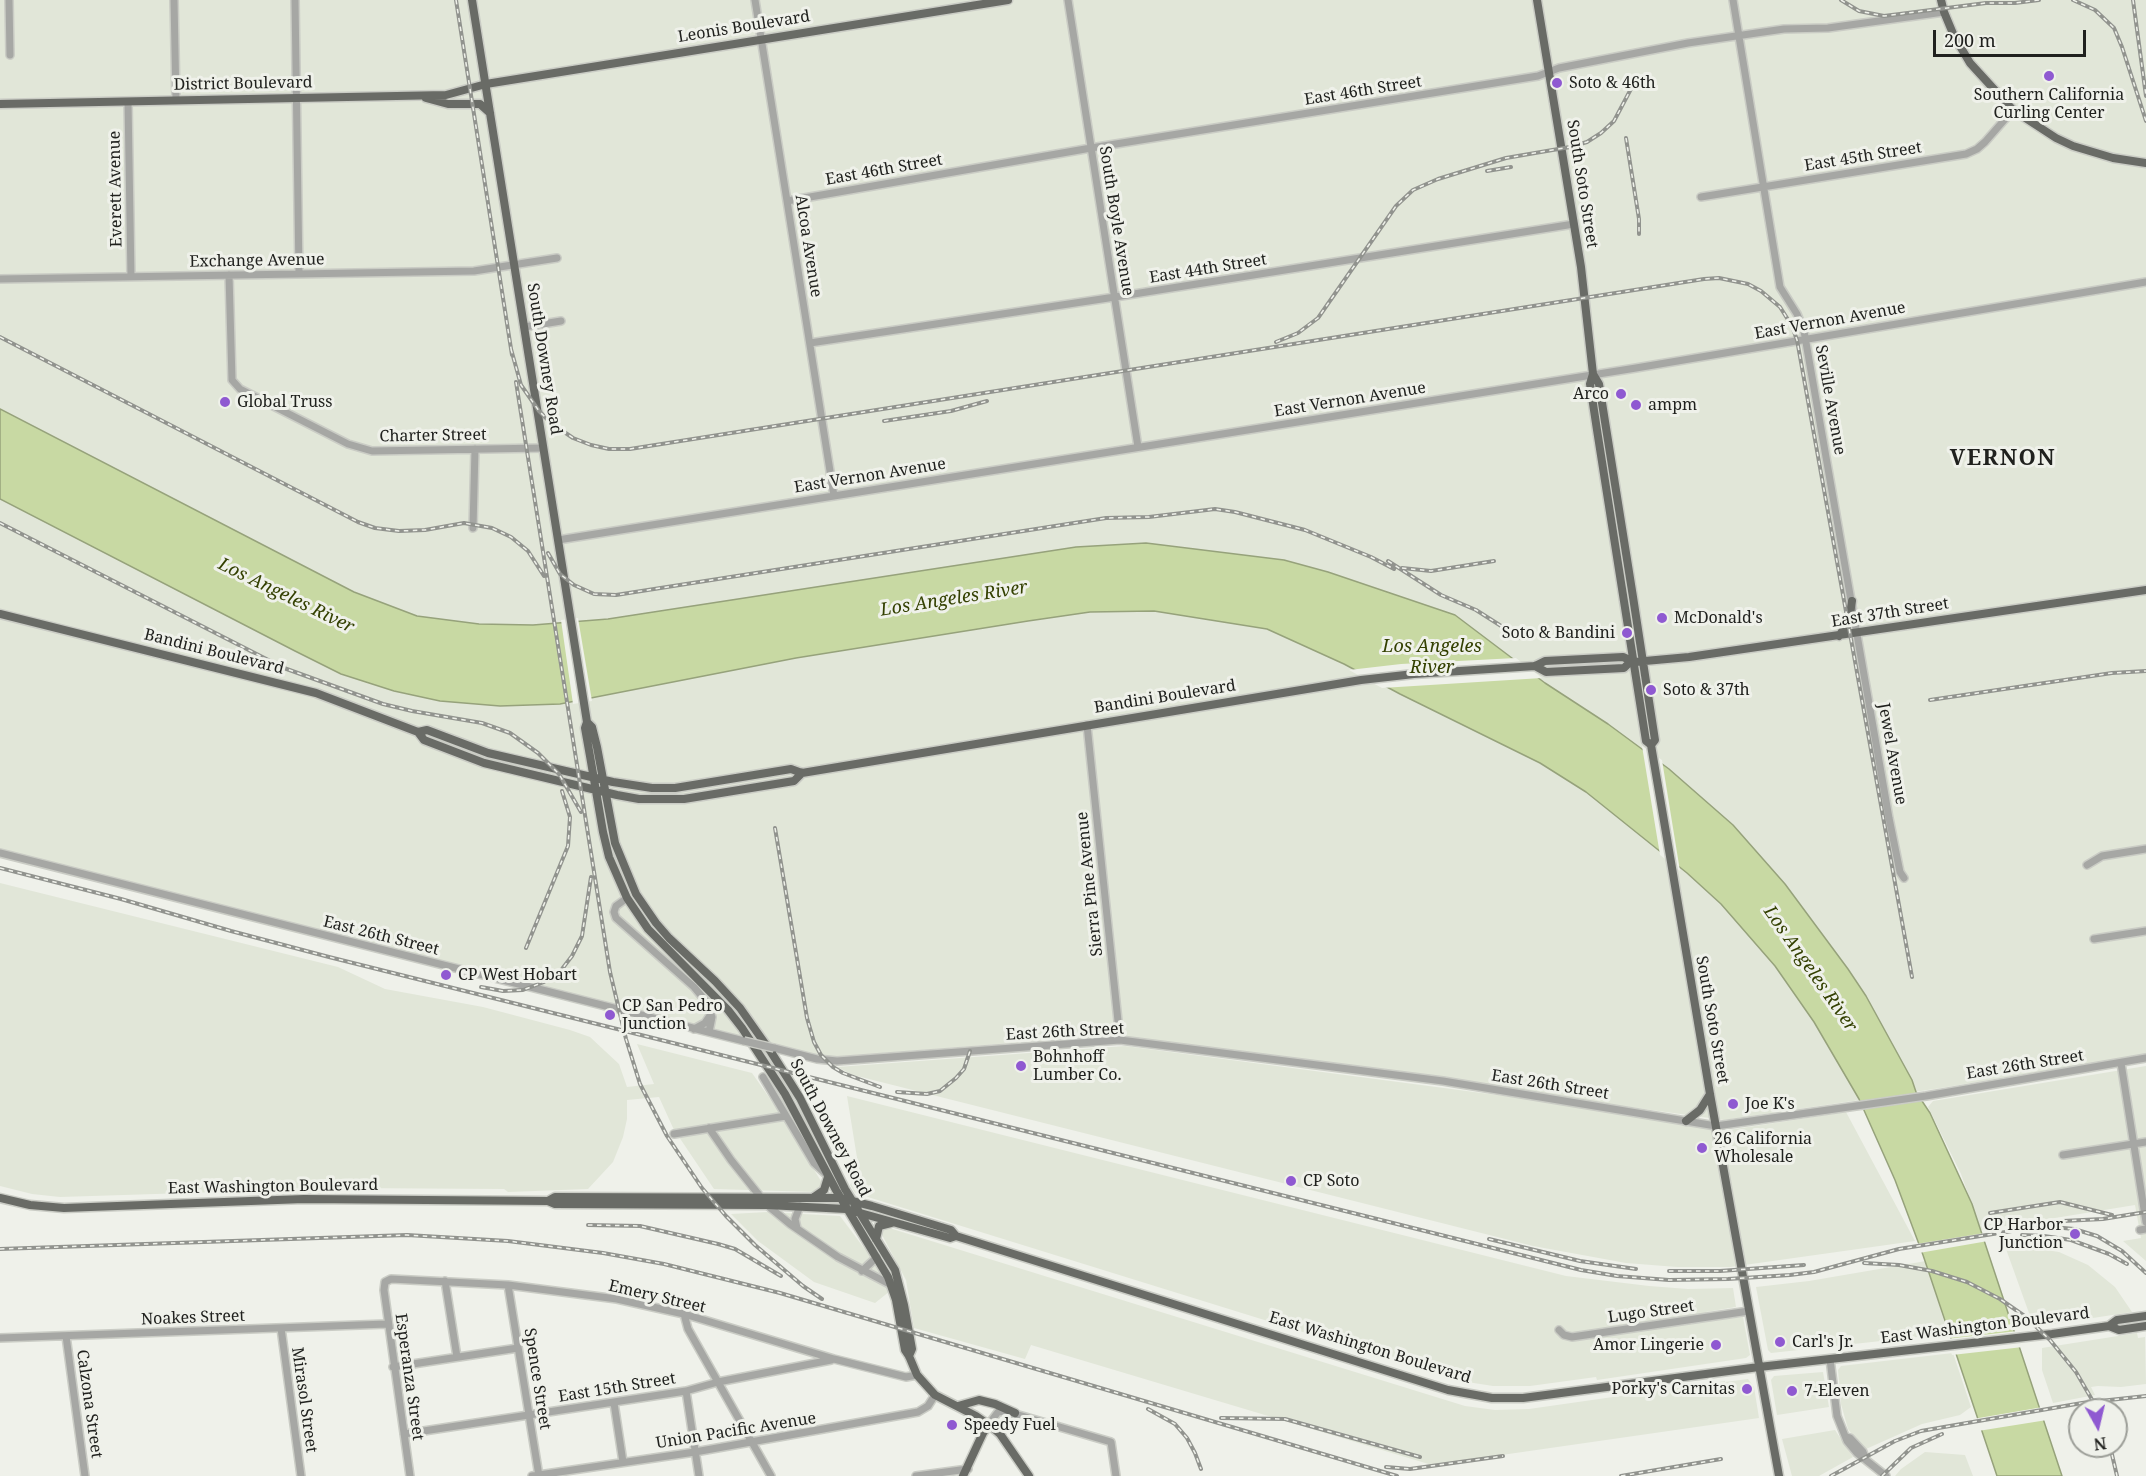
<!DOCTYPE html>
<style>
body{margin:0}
#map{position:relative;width:2146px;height:1476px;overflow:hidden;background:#eff1ea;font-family:"Noto Serif",serif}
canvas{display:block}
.north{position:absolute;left:2068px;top:1398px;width:60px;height:60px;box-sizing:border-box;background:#eff1ea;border:2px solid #9c9e98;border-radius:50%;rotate:172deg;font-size:16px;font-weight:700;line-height:24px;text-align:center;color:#20211e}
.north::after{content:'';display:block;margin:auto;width:21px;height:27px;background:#8f59d1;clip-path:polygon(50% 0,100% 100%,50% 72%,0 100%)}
.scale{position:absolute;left:1933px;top:30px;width:153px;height:27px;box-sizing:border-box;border:3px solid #20211e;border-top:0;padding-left:8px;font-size:18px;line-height:21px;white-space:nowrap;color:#20211e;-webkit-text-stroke:4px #eff1ea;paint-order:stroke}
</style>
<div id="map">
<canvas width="2146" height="1476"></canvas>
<div class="north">N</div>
<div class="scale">200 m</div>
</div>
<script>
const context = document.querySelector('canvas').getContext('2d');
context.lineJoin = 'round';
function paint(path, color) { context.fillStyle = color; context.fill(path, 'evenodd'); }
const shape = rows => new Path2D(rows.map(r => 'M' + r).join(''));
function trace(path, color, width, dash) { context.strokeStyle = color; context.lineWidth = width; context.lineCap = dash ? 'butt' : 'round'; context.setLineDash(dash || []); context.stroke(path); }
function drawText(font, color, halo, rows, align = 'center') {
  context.font = font + ' "Noto Serif",serif'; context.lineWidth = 6; context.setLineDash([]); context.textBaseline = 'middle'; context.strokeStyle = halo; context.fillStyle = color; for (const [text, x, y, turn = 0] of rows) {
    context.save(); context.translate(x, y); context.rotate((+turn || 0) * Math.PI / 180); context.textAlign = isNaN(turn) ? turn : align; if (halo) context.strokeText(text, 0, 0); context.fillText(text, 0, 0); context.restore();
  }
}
const built = shape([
 [0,0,2146,0,2146,1054,1941,1088,1724,1120,1128,1038,1090,1037,830,1057,810,1053,0,850],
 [0,883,338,967,385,989,483,1007,570,1030,590,1037,605,1051,619,1064,627,1087,654,1084,637,1044,752,1073,780,1113,674,1130,659,1097,627,1100,627,1119,623,1137,613,1162,588,1189,508,1192,504,1189,346,1188,60,1197,32,1194,0,1186],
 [1125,1046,1535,1100,1722,1131,1846,1112,1915,1241,1730,1267,1677,1267,1626,1263,1533,1246,853,1075,837,1067],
 [2146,1066,2146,1261,2123,1241,2141,1238,2135,1205,1981,1230,1961,1174,1928,1107,1933,1101],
 [847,1096,1566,1276,1649,1286,1688,1289,1733,1288,1736,1307,1706,1312,1707,1321,1743,1317,1750,1355,1746,1358,1597,1380,1596,1377,1530,1386,1493,1386,1461,1381,855,1193,850,1185,859,1170],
 [783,1120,821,1181,821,1187,816,1192,714,1189,679,1137],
 [767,1212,840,1216,867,1252,890,1291,875,1303,814,1282,758,1241,731,1214],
 [886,1227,1465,1406,1495,1410,1529,1409,1725,1381,1725,1382,1748,1379,1754,1387,1759,1418,1432,1465,1031,1345,1025,1359,914,1328,906,1280,881,1233],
 [2027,1247,2059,1252,2088,1265,2115,1287,2132,1312,2034,1327,2006,1249],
 [1926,1261,1949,1338,1941,1338,1936,1335,1771,1353,1768,1350,1756,1287,1809,1281],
 [2137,1333,2138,1338,2145,1337,2146,1384,2121,1387,2098,1386,2091,1387,2095,1395,2053,1403,2042,1370,2042,1348],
 [1953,1353,1971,1407,1960,1415,1922,1424,1866,1449,1855,1439,1848,1429,1841,1404,1838,1370,1841,1366],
 [1823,1372,1829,1407,1777,1415,1771,1380,1774,1376],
 [1835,1430,1853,1457,1819,1476,1792,1476,1782,1439],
 [1925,1452,1965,1455,1973,1476,1895,1476,1901,1469]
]);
const water = shape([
 [0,409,354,592,417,616,479,624,533,625,608,619,1076,547,1146,543,1284,560,1328,572,1455,615,1545,683,1608,724,1669,769,1733,825,1785,884,1848,969,1866,996,1912,1080,1916,1092,1930,1113,1972,1204,2062,1476,1997,1476,1923,1255,1895,1180,1859,1099,1814,1022,1775,966,1721,904,1687,873,1586,792,1540,763,1400,694,1344,664,1267,629,1154,611,1090,612,1028,621,796,658,560,704,500,706,440,701,394,691,341,674,295,651,0,499,0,409]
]);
const pier = shape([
 [578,618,592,701,573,704,561,620],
 [1516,658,1542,678,1382,688,1349,670,1401,664],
 [1642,746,1662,760,1680,871,1660,855],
 [1985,1233,1988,1241,1919,1253,1916,1244],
 [2018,1331,2023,1347,1952,1355,1946,1339],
 [2043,1407,2047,1420,1978,1431,1973,1419]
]);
const minor = shape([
 [9,0,10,55],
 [174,0,176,100],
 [295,0,299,274],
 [755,0,834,496],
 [1068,0,1138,447],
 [1733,0,1780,287,1797,314,1804,331,1889,818,1900,872,1904,878],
 [128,102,131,277],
 [1701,197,1966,154,1977,149,1985,142,2013,110],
 [787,201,1091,148,1538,76,1559,68,1688,43,1784,29,1828,28,1944,12],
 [229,275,232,380,240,389,348,444,372,451,543,448],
 [0,279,474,271,557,258],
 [524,327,561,321],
 [810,343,1115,297,1574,224],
 [473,528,475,449],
 [558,540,1636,368,2146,282],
 [1087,725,1120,1040],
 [0,853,744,1041],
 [2087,865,2102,856,2146,849],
 [627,898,616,906,614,912,616,918,694,987,704,999,712,1017,709,1032],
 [2094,939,2146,931],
 [694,1029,705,1023,711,1014],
 [774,1048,817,1059,837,1061,1120,1040,1443,1081,1716,1126,1926,1096,2146,1058],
 [2121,1063,2146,1222],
 [763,1077,814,1163,827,1175],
 [709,1128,731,1160,767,1205,790,1224,838,1257,895,1287],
 [674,1134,786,1116],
 [2063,1155,2146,1142],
 [797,1228,795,1219,800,1206],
 [2140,1230,2146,1229],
 [862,1271,877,1257],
 [445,1281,457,1357],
 [508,1285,539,1476],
 [684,1314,688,1329,771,1476],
 [281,1328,301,1476],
 [1559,1330,1564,1335,1572,1337,1749,1311],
 [66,1336,85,1476],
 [0,1338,387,1324],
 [1830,1359,1837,1416,1847,1441,1857,1453,1886,1476],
 [393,1367,518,1348],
 [686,1391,699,1476],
 [614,1403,623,1462],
 [989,1424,998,1412,1005,1411,1111,1442,1116,1476],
 [404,1434,686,1391,718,1382,831,1360],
 [1846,1437,1850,1438,1863,1452,1865,1457],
 [410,1476,384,1290,385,1282,391,1279,508,1285,617,1299,684,1314,834,1359,906,1377,917,1375],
 [532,1476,695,1452,918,1412,928,1406,935,1395],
 [916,1476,968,1469]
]);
const major = shape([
 [472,0,587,722,585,728,590,756,603,832,609,857,627,898,648,929,728,1010,742,1028,785,1094,836,1190,888,1277,896,1300,905,1350,909,1356,917,1375,935,1395,976,1416,992,1427,1000,1434,1029,1476],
 [1537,0,1581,267,1593,374,1599,384,1633,597,1655,740,1651,745,1671,862,1710,1094,1779,1476],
 [1941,0,1944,12,1954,36,1970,63,2013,110,2056,138,2073,146,2113,158,2146,163],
 [426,98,448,104,480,104,490,113],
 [0,104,446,95,486,84,1008,0],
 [1593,374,1590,384,1597,430,1646,741,1651,745],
 [0,614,316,693,418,732,424,740,484,763,617,795,639,799,684,799,794,781,802,773],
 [1839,636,1849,621,1852,601],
 [1535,666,1546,672,1624,668,1630,662],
 [587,722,592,727,597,747,615,843,636,894,656,923,669,938,715,981,740,1008,771,1052,800,1098,845,1189,895,1270,904,1305,912,1349,909,1356],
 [418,732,427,730,488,753,613,782,652,788,675,788,791,769,802,773,1361,680,1414,674,1535,666,1545,661,1623,657,1634,662,1689,657,2146,590],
 [1686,1121,1700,1110,1710,1094],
 [814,1197,824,1190,828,1177],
 [0,1198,30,1205,64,1208,304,1199,548,1201,555,1204,767,1205,846,1209,950,1238,956,1236,1448,1390,1492,1398,1523,1398,1759,1367,2052,1334,2109,1326,2117,1320,2146,1316],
 [548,1201,555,1197,840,1198,872,1206,951,1230,956,1236],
 [876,1239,879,1226,891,1223],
 [2109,1326,2119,1330,2146,1326],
 [958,1406,979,1400,995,1404,1015,1413],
 [963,1476,983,1433,989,1424]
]);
const rail = shape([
 [456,0,512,355],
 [1841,0,1859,11,1884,16,1986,3,2015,3,2039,0],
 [2073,0,2095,10,2114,28,2122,47,2146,121],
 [2133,0,2146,96],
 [1626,138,1639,219,1639,234],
 [1487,171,1511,167],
 [0,337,358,522,375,528,399,531,425,530,464,523,492,528,511,537,528,551,544,576],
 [1276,342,1298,333,1318,318,1396,206,1413,190,1438,179,1506,158,1570,147,1587,142,1601,133,1614,121,1632,87],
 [511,349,521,385,539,411,551,423,573,438,591,445,609,449,630,449,1704,279,1719,278,1748,284,1761,291,1780,307,1792,326,1797,340,1912,977],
 [516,382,610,972,626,1039,640,1084,667,1136,702,1188,726,1216,755,1245,803,1286,822,1299],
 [884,421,951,411,987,401],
 [0,523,284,668,383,704,412,711,482,723,510,733,538,753,559,774,581,812],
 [548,553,560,574,574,585,594,594,616,595,1106,518,1149,517,1215,509,1235,512,1305,530,1371,557,1394,569],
 [1388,561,1441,595,1476,610,1520,638],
 [1402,568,1431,571,1494,561],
 [1930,700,2112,673,2146,671],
 [775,828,807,1018,814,1042,821,1055,833,1067,843,1073,880,1087],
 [0,868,121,899,231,931,329,957,1581,1270,1617,1276,1669,1280,1728,1279,1790,1275,1814,1272,1899,1249,2043,1226,2074,1229,2097,1236,2122,1251,2146,1273],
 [526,948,568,846,570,817,562,791],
 [481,987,503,991,523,990,544,982,562,969,572,956,582,936,591,877],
 [897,1092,927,1094,940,1091,956,1078,964,1069,970,1051],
 [1990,1213,2060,1202,2112,1215],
 [2063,1221,2103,1219,2146,1212],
 [588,1225,640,1226,718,1244,735,1249,781,1276],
 [2022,1235,2044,1236,2071,1240,2109,1254,2127,1264],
 [1489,1239,1580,1261,1636,1269],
 [0,1249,407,1235,508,1241,603,1253,664,1264,780,1293,1397,1476],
 [1864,1263,1899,1265,1932,1271,1967,1282,2000,1299,2026,1317,2050,1340,2076,1372,2098,1410],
 [1669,1271,1720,1271,1804,1265],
 [1148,1409,1175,1424,1187,1438,1195,1453,1201,1469],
 [1221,1418,1285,1419,1420,1457],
 [2110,1446,2117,1476],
 [1386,1467,1410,1469,1503,1456],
 [1621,1476,1721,1459],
 [1831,1476,1895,1441,1921,1431,2082,1403,2146,1396],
 [1882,1476,1911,1448,1942,1434]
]);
const minorBridge = shape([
 [744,1041,774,1048]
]);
const markers = [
 [2049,76,6,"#8f59d1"],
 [1557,83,6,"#8f59d1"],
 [1621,394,6,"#8f59d1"],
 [225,402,6,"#8f59d1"],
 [1636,405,6,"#8f59d1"],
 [1662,618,6,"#8f59d1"],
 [1627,633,6,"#8f59d1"],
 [1651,690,6,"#8f59d1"],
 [446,975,6,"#8f59d1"],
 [610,1015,6,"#8f59d1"],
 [1021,1066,6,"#8f59d1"],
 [1733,1104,6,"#8f59d1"],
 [1702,1148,6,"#8f59d1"],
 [1291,1181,6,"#8f59d1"],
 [2075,1234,6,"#8f59d1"],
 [1780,1342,6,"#8f59d1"],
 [1716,1345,6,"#8f59d1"],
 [1747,1389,6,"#8f59d1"],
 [1792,1391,6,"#8f59d1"],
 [952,1425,6,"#8f59d1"]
];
const streetNames = [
 ["Leonis Boulevard",744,27,-9],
 ["District Boulevard",243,84,-1],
 ["East 46th Street",1363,91,-9],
 ["East 45th Street",1863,157,-9],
 ["East 46th Street",884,170,-10],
 ["South Soto Street",1582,184,81],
 ["Everett Avenue",116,189,-91],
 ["South Boyle Avenue",1116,221,81],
 ["Alcoa Avenue",808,246,81],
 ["Exchange Avenue",257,261,-1],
 ["East 44th Street",1208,269,-9],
 ["East Vernon Avenue",1830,321,-10],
 ["South Downey Road",544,359,81],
 ["East Vernon Avenue",1350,400,-9],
 ["Seville Avenue",1830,400,80],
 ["Charter Street",433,436,-1],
 ["East Vernon Avenue",870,476,-9],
 ["East 37th Street",1890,613,-9],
 ["Bandini Boulevard",214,652,14],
 ["Bandini Boulevard",1165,697,-9],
 ["Jewel Avenue",1892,754,80],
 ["Sierra Pine Avenue",1090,884,-96],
 ["East 26th Street",381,936,14],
 ["South Soto Street",1712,1020,80],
 ["East 26th Street",1065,1032,-3],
 ["East 26th Street",2025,1065,-9],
 ["East 26th Street",1550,1085,9],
 ["South Downey Road",830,1128,62],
 ["East Washington Boulevard",273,1187,-1],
 ["Emery Street",657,1297,13],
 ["Lugo Street",1651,1312,-8],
 ["Noakes Street",193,1318,-2],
 ["East Washington Boulevard",1985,1326,-7],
 ["East Washington Boulevard",1370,1348,17],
 ["Esperanza Street",409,1377,82],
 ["Spence Street",537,1379,81],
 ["East 15th Street",617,1388,-9],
 ["Mirasol Street",304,1400,82],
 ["Calzona Street",89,1404,82],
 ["Union Pacific Avenue",736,1431,-9]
];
const poiNames = [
 ["Soto & 46th",1569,83],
 ["Southern California",2049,95,"center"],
 ["Curling Center",2049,113,"center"],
 ["Arco",1609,394,"right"],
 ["Global Truss",237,402],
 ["ampm",1648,405],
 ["McDonald's",1674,618],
 ["Soto & Bandini",1615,633,"right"],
 ["Soto & 37th",1663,690],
 ["CP West Hobart",458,975],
 ["CP San Pedro",622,1006],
 ["Junction",622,1024],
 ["Bohnhoff",1033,1057],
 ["Lumber Co.",1033,1075],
 ["Joe K's",1745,1104],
 ["26 California",1714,1139],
 ["Wholesale",1714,1157],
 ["CP Soto",1303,1181],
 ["CP Harbor",2063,1225,"right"],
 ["Junction",2063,1243,"right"],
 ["Carl's Jr.",1792,1342],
 ["Amor Lingerie",1704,1345,"right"],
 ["Porky's Carnitas",1735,1389,"right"],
 ["7-Eleven",1804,1391],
 ["Speedy Fuel",964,1425]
];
const waterNames = [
 ["Los Angeles River",286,596,26],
 ["Los Angeles River",954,599,-9],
 ["Los Angeles",1432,647],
 ["River",1432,668],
 ["Los Angeles River",1810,969,55]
];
const districtNames = [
 ["VERNON",2003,459]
];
paint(built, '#e1e6d8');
paint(water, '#c8d9a3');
trace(water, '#96a27b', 1.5);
paint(pier, '#eff1ea');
trace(minor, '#caccc5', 10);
trace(major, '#caccc5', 11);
trace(minor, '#a6a7a4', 7);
trace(major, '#696b66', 8);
trace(rail, '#91938e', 4);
trace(rail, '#eff1ea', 1.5, [4.5]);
trace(minorBridge, '#caccc5', 10, []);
trace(minorBridge, '#a6a7a4', 7);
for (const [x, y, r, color] of markers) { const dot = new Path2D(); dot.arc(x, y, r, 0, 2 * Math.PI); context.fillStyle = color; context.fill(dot); trace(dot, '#eff1ea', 2); }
drawText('16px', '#20211e', '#eff1ea', streetNames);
drawText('16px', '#20211e', '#eff1ea', poiNames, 'left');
drawText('italic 18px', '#334001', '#eff1ea', waterNames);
context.letterSpacing = '1.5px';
drawText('bold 22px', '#20211e', '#eff1ea', districtNames);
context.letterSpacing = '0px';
</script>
